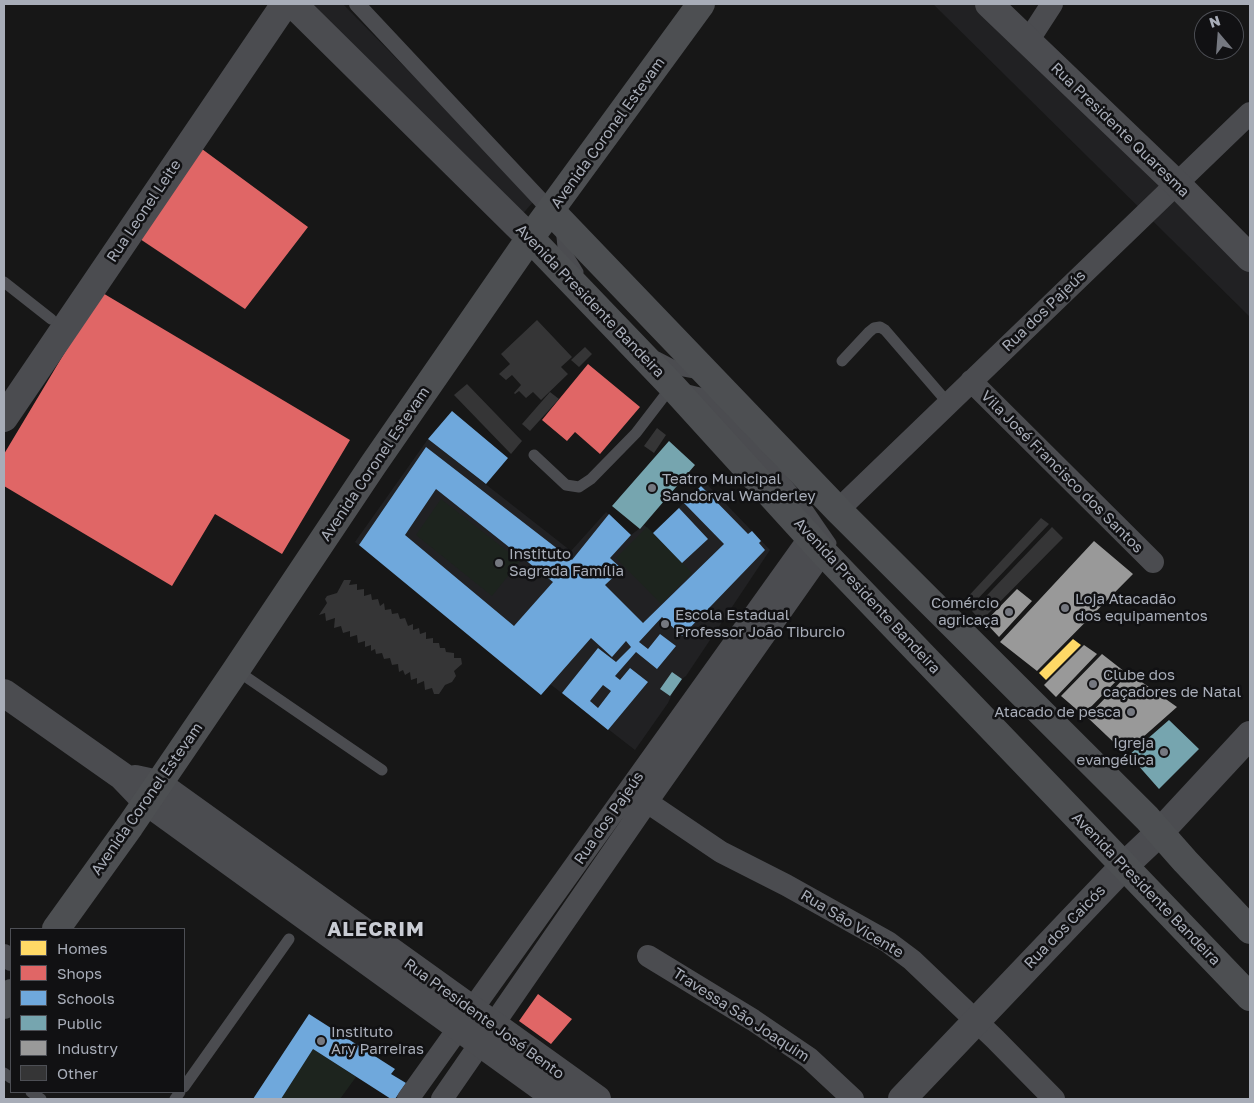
<!DOCTYPE html>
<meta charset="utf-8">
<style>
body{margin:0}
#map{position:relative;width:1254px;height:1103px;overflow:hidden;background:#171717;font-family:"Golos Text",sans-serif}
canvas{display:block}
.frame{position:absolute;inset:0;border:5px solid #a8adb8;pointer-events:none}
.legend{position:absolute;left:10px;top:928px;width:175px;height:165px;box-sizing:border-box;background:#111113;border:1px solid #4d4f55;margin:0;padding:6px 9px;list-style:none;font-size:15px;color:#a8adb8}
.legend li{display:flex;align-items:center;gap:10px;height:25px}
.legend b{width:25px;border:1px solid #4d4f55}
.north{position:absolute;left:1194px;top:10px;width:50px;height:50px;box-sizing:border-box;background:#111113;border:1px solid #4d4f55;border-radius:50%;rotate:342deg;font-size:14px;font-weight:700;line-height:20px;text-align:center;color:#a8adb8}
.north::after{content:'';display:block;margin:auto;width:18px;height:22px;background:#757880;clip-path:polygon(50% 0,100% 100%,50% 72%,0 100%)}
</style>
<div id="map">
<canvas width="1254" height="1103"></canvas>
<div class="frame"></div>
<ul class="legend">
<li><b style="height:14px;background:#ffd966"></b>Homes</li>
<li><b style="height:14px;background:#e06666"></b>Shops</li>
<li><b style="height:14px;background:#6fa8dc"></b>Schools</li>
<li><b style="height:14px;background:#76a5af"></b>Public</li>
<li><b style="height:14px;background:#999"></b>Industry</li>
<li><b style="height:14px;background:#353536"></b>Other</li>
</ul>
<div class="north">N</div>
</div>
<script>
const context = document.querySelector('canvas').getContext('2d');
context.lineJoin = 'round';
function paint(path, color) { context.fillStyle = color; context.fill(path, 'evenodd'); }
const shape = rows => new Path2D(rows.map(r => 'M' + r).join(''));
function trace(path, color, width, dash) { context.strokeStyle = color; context.lineWidth = width; context.lineCap = dash ? 'butt' : 'round'; context.setLineDash(dash || []); context.stroke(path); }
function drawText(font, color, halo, rows, align = 'center') {
  context.font = font + ' "Golos Text",sans-serif'; context.lineWidth = 5; context.setLineDash([]); context.textBaseline = 'middle'; context.strokeStyle = halo; context.fillStyle = color; for (const [text, x, y, turn = 0] of rows) {
    context.save(); context.translate(x, y); context.rotate((+turn || 0) * Math.PI / 180); context.textAlign = isNaN(turn) ? turn : align; if (halo) context.strokeText(text, 0, 0); context.fillText(text, 0, 0); context.restore();
  }
}
const built = shape([
 [309,4,343,4,535,200,518,219],
 [933,4,983,4,1250,267,1250,317],
 [428,439,571,551,606,512,631,535,644,525,653,533,705,482,770,550,686,676,682,679,673,692,668,703,635,750,550,684,541,695,355,542]
]);
const green = shape([
 [441,499,520,561,492,596,416,535],
 [647,527,692,573,661,604,616,558],
 [313,1049,356,1077,340,1099,281,1099]
]);
const homes = shape([
 [1073,639,1081,645,1046,680,1039,673]
]);
const shops = shape([
 [202,149,308,227,245,309,140,239],
 [101,292,350,440,282,554,215,514,172,586,4,486,4,454],
 [588,364,640,407,600,454,575,432,567,441,542,420],
 [538,994,572,1019,551,1044,519,1021]
]);
const schools = shape([
 [452,411,508,458,486,484,428,439],
 [426,447,572,560,609,514,631,535,610,558,622,569,605,585,643,623,724,544,684,503,701,486,748,534,752,531,761,541,759,543,765,550,682,636,662,617,639,642,648,649,660,634,676,646,657,669,636,652,615,676,620,680,630,668,648,682,608,730,562,693,598,648,616,662,631,647,626,641,612,657,591,638,541,695,359,545],
 [436,489,553,582,514,626,405,535],
 [603,685,611,691,598,708,590,701],
 [679,508,708,539,682,563,653,533],
 [309,1014,395,1069,391,1074,406,1083,395,1099,391,1099,313,1049,281,1099,253,1099]
]);
const public = shape([
 [669,441,695,465,640,529,612,506],
 [672,672,682,679,670,696,660,689],
 [1169,720,1199,749,1159,789,1129,755]
]);
const industry = shape([
 [1094,541,1133,574,1037,671,1000,642],
 [1017,589,1032,601,999,637,985,622],
 [1084,645,1097,654,1056,697,1044,685],
 [1102,654,1125,672,1083,715,1061,696],
 [1129,673,1177,707,1125,753,1087,717]
]);
const building = shape([
 [537,320,572,357,561,367,568,374,541,400,533,392,526,398,519,391,515,394,514,393,521,385,512,375,506,380,499,374,510,364,501,354],
 [585,347,592,354,579,367,571,360],
 [467,384,522,441,511,454,454,395],
 [550,392,559,399,530,431,522,424],
 [657,428,666,435,654,453,644,446],
 [1041,518,1049,524,970,607,963,602],
 [1052,527,1063,538,981,621,972,611],
 [344,580,351,580,349,585,357,584,357,590,364,589,364,596,371,594,372,600,378,599,380,606,384,603,385,610,391,609,392,614,398,613,400,619,405,618,408,626,413,624,413,630,419,628,420,634,426,632,426,639,433,638,433,643,439,643,440,648,445,648,446,652,454,653,454,658,461,658,462,664,454,671,456,676,452,682,445,685,439,694,434,694,432,688,425,690,424,681,417,684,417,678,411,680,410,672,405,675,403,670,399,672,398,664,392,665,390,658,384,659,382,653,376,654,375,649,371,651,371,645,365,647,365,641,358,643,357,635,350,637,350,631,343,633,341,626,334,628,335,618,326,621,325,613,319,615,327,603,325,599,327,596,337,593]
]);
const service = shape([
 [561,227,563,247,578,272],
 [4,282,51,319],
 [657,357,684,371,700,374],
 [842,361,869,332,874,328,880,327,885,330,948,403],
 [534,455,566,485,579,487,591,479,636,433,672,386,700,393,784,481,809,511,831,543],
 [236,670,382,770],
 [4,1073,11,1078],
 [184,1087,289,939],
 [31,1092,41,1099],
 [175,1099,180,1092]
]);
const pedestrian = shape([
 [357,4,551,211]
]);
const minor = shape([
 [1028,41,1052,4],
 [971,381,1153,562],
 [838,510,1250,113],
 [647,802,721,852,786,885,888,942,912,960,995,1039,1054,1099],
 [4,955,11,960],
 [648,956,753,1020,809,1058,853,1099],
 [408,1099,810,537],
 [442,1099,647,802,823,552]
]);
const tertiary = shape([
 [293,4,530,238],
 [989,4,1177,184,1250,258],
 [4,418,285,4],
 [4,693,122,776,146,801,558,1099],
 [135,779,158,784,597,1099],
 [902,1099,1124,866,1160,832,1250,735]
]);
const primary = shape([
 [551,211,838,510,1147,818,1185,861,1250,930],
 [530,238,672,386,823,552,1250,997],
 [56,929,130,826,236,670,373,465,530,238,701,4],
 [4,1005,11,993]
]);
const markers = [
 [652,488,5,"#757880"],
 [499,563,5,"#757880"],
 [1065,608,5,"#757880"],
 [1009,612,5,"#757880"],
 [665,624,5,"#757880"],
 [1093,684,5,"#757880"],
 [1131,712,5,"#757880"],
 [1164,752,5,"#757880"],
 [321,1041,5,"#757880"]
];
const streetNames = [
 ["Rua Presidente Quaresma",1120,130,44],
 ["Avenida Coronel Estevam",608,133,-54],
 ["Rua Leonel Leite",144,211,-56],
 ["Avenida Presidente Bandeira",590,301,46],
 ["Rua dos Pajeús",1044,311,-44],
 ["Avenida Coronel Estevam",375,464,-56],
 ["Vila José Francisco dos Santos",1062,472,45],
 ["Avenida Presidente Bandeira",867,596,47],
 ["Avenida Coronel Estevam",147,799,-55],
 ["Rua dos Pajeús",609,818,-55],
 ["Avenida Presidente Bandeira",1146,889,46],
 ["Rua São Vicente",852,924,31],
 ["Rua dos Caicós",1065,927,-46],
 ["Travessa São Joaquim",741,1015,33],
 ["Rua Presidente José Bento",484,1019,36]
];
const poiNames = [
 ["Teatro Municipal",662,479],
 ["Sandorval Wanderley",662,496],
 ["Instituto",509,554],
 ["Sagrada Família",509,571],
 ["Loja Atacadão",1075,599],
 ["dos equipamentos",1075,616],
 ["Comércio",999,603,"right"],
 ["agricaça",999,620,"right"],
 ["Escola Estadual",675,615],
 ["Professor João Tiburcio",675,632],
 ["Clube dos",1103,675],
 ["caçadores de Natal",1103,692],
 ["Atacado de pesca",1121,712,"right"],
 ["Igreja",1154,743,"right"],
 ["evangélica",1154,760,"right"],
 ["Instituto",331,1032],
 ["Ary Parreiras",331,1049]
];
const districtNames = [
 ["ALECRIM",376,930]
];
paint(built, '#212123');
paint(green, '#1d241e');
paint(homes, '#ffd966');
paint(shops, '#e06666');
paint(schools, '#6fa8dc');
paint(public, '#76a5af');
paint(industry, '#999');
paint(building, '#353536');
trace(service, '#4b4c50', 11);
trace(pedestrian, '#4b4c50', 16);
trace(minor, '#4b4c50', 22);
trace(tertiary, '#4b4c50', 28);
trace(primary, '#4d4f52', 28);
for (const [x, y, r, color] of markers) { const dot = new Path2D(); dot.arc(x, y, r, 0, 2 * Math.PI); context.fillStyle = color; context.fill(dot); trace(dot, '#111113', 2); }
drawText('15px', '#a8adb8', '#111113', streetNames);
drawText('15px', '#a8adb8', '#111113', poiNames, 'left');
context.letterSpacing = '1px';
drawText('bold 20px', '#c9ccd4', '#111113', districtNames);
context.letterSpacing = '0px';
</script>
